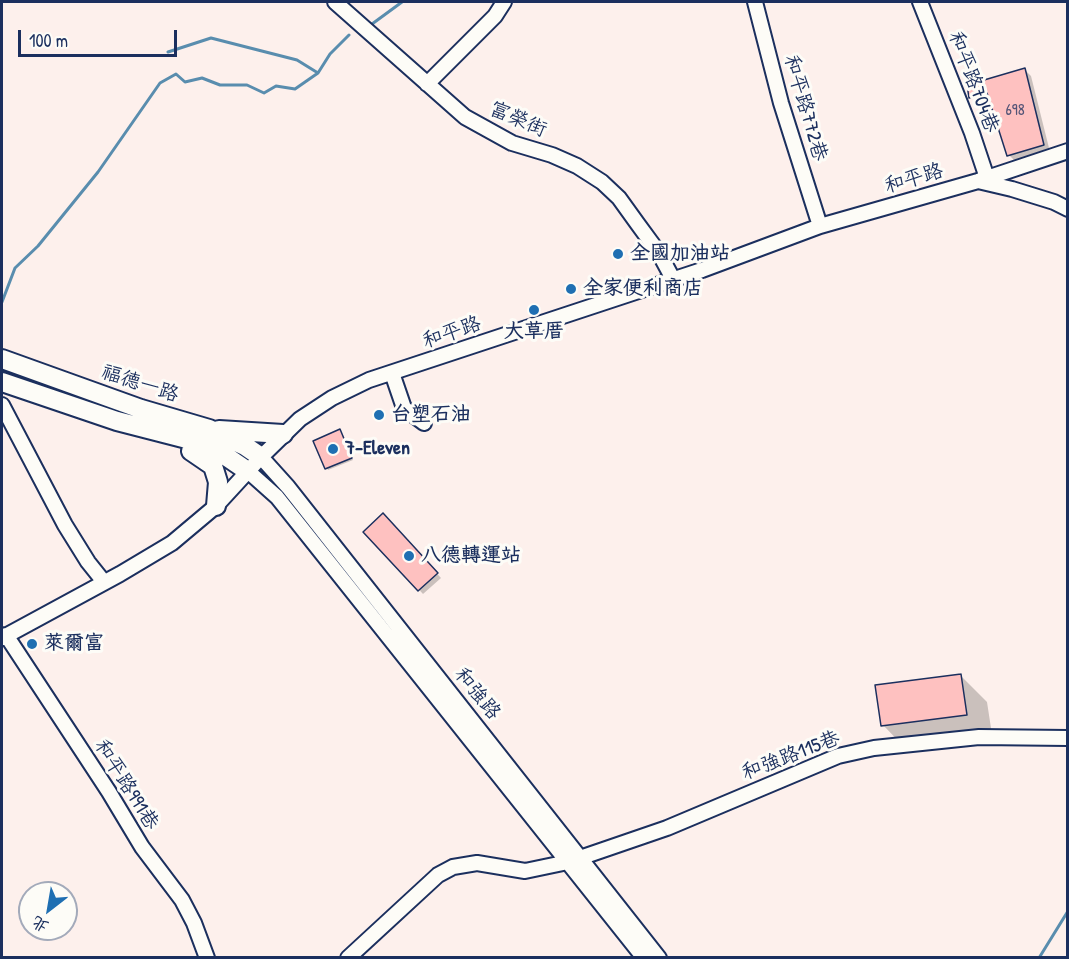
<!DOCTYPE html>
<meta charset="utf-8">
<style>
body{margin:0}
#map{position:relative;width:1069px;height:959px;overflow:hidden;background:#fdf0ec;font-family:"Patrick Hand","LXGW WenKai TC",sans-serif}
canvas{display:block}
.frame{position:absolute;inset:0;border:3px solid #1b2f5e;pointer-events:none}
.north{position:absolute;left:18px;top:881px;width:60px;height:60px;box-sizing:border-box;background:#fdfcf7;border:2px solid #a3aaba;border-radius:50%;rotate:211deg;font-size:16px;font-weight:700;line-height:24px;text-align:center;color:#1b2f5e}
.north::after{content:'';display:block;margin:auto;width:21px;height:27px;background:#1f6fb2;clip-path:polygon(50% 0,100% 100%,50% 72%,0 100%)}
.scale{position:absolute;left:18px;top:30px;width:159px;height:27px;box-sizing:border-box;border:3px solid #1b2f5e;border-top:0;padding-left:8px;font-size:18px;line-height:21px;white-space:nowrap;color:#1b2f5e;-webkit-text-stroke:4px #fdfcf7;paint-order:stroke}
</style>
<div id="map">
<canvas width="1069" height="959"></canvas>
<div class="frame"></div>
<div class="north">北</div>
<div class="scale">100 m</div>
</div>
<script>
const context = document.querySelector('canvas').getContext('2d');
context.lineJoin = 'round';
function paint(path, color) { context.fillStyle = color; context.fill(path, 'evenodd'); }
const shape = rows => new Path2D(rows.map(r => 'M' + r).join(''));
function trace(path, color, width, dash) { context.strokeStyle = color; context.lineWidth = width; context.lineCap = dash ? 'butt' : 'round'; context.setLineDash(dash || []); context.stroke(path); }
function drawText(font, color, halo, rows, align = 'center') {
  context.font = font + ' "Patrick Hand","LXGW WenKai TC",sans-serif'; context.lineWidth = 6; context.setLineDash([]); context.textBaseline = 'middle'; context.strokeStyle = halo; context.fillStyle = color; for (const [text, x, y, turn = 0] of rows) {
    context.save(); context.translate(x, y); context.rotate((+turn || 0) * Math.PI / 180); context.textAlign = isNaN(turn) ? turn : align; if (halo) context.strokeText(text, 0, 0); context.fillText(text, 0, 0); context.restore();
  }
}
const shadow = shape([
 [1025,70,1031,76,1050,152,1015,161,1009,155,991,99,977,104,971,97],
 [340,431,353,460,328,470,327,468],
 [383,516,441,578,423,594,365,532],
 [960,675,987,702,993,741,909,752,883,725]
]);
const stream = shape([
 [372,24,402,2],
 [168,52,211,38,297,60,318,73],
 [2,302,15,268,38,246,98,172,160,83,176,74,185,82,202,78,220,85,247,85,264,93,276,86,295,89,318,73,330,54,349,35],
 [1039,958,1068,911]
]);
const building = shape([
 [1025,68,1044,145,1007,156,987,93,969,98,967,85,1025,68],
 [340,429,352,458,325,469,313,441,340,429],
 [383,513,438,573,418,591,363,532,383,513],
 [961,674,967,715,881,726,875,685,961,674]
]);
const minor = shape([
 [335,2,465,117,512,143,552,155,577,166,602,182,619,198,637,223,659,253,673,279],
 [755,2,781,103,820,226],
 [920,2,972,133,987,178],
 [427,84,495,16,504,2],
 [978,181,1012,189,1054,202,1068,209],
 [392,373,404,408,424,423],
 [2,405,65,525,88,562,104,582],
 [261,457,288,487,659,958],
 [249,472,277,497,644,958],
 [6,635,109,792,142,847,182,900,194,923,207,958],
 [2,638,120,574,172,543,216,506,261,457,300,419,332,398,369,380,702,270,820,226,978,181,1068,151],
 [348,958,438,875,453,867,477,863,525,871,568,862,667,828,838,756,874,748,979,737,1068,738]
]);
const major = shape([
 [2,359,141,409,209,429,245,446,261,457],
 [2,382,117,421,187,439,227,457,249,472],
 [219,430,283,434],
 [191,451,213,466,218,482,216,506]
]);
const markers = [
 [618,254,6,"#1f6fb2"],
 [571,289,6,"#1f6fb2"],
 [534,310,6,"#1f6fb2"],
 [379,415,6,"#1f6fb2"],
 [333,449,6,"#1f6fb2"],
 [409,556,6,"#1f6fb2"],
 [32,644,6,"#1f6fb2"]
];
const numberNames = [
 ["698",1015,111]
];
const streetNames = [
 ["和平路704巷",973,82,69],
 ["和平路772巷",805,108,74],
 ["富榮街",518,120,23],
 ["和平路",914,179,-16],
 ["和平路",452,333,-19],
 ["福德一路",140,384,18],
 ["和強路",477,694,51],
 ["和強路115巷",791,756,-21],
 ["和平路991巷",126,785,58]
];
const poiNames = [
 ["全國加油站",630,254],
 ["全家便利商店",583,289],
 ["大草厝",534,332,"center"],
 ["台塑石油",391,415],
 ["7-Eleven",345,449],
 ["八德轉運站",421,556],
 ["萊爾富",44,644]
];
paint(shadow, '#0003');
trace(stream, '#598dae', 3);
paint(building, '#fec1c0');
trace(building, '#1b2f5e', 1.5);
trace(minor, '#1b2f5e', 18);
trace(major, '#1b2f5e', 22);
trace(minor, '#fdfcf7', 14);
trace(major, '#fdfcf7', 18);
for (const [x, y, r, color] of markers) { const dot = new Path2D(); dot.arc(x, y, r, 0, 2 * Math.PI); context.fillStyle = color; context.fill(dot); trace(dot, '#fdfcf7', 2); }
drawText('16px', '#545476', null, numberNames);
drawText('20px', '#1b2f5e', '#fdfcf7', streetNames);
drawText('bold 20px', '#1b2f5e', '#fdfcf7', poiNames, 'left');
</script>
